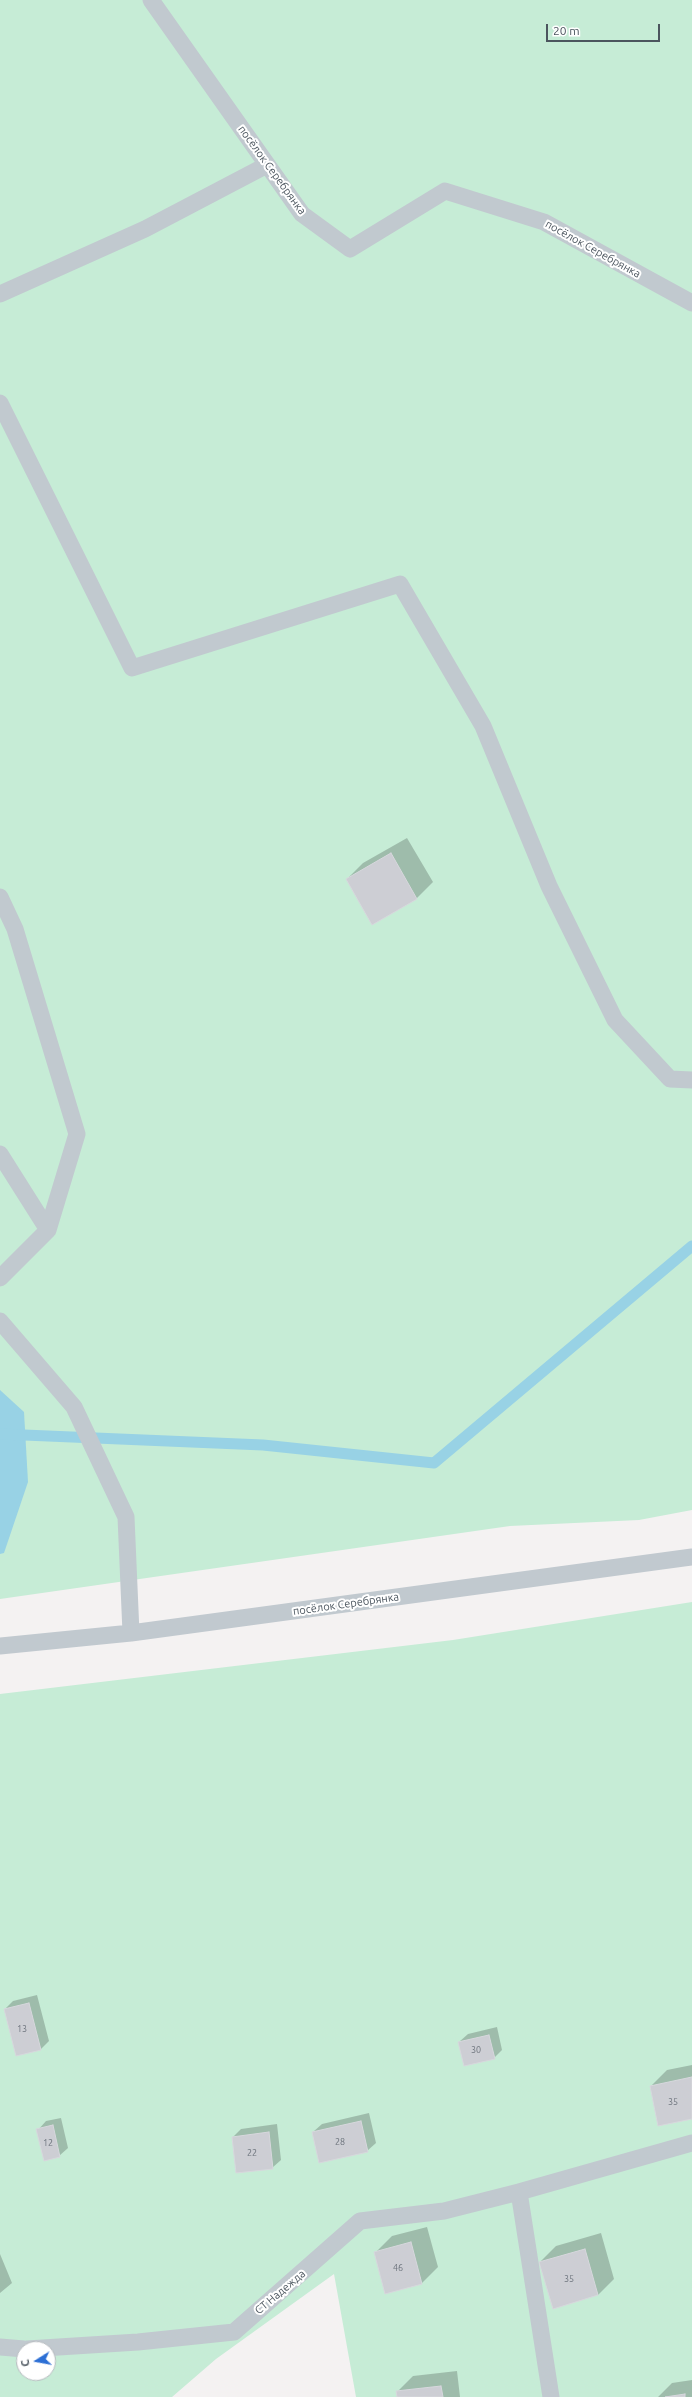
<!DOCTYPE html>
<meta charset="utf-8">
<style>
body{margin:0}
#map{position:relative;width:692px;height:2397px;overflow:hidden;background:#f4f2f2;font-family:Ubuntu,sans-serif}
canvas{display:block}
.north{position:absolute;left:16px;top:2341px;width:40px;height:40px;box-sizing:border-box;background:#fff;border:1px solid #b7bbbf;border-radius:50%;rotate:259deg;font-size:11px;font-weight:700;line-height:16px;text-align:center;color:#4b555e}
.north::after{content:'';display:block;margin:auto;width:14px;height:18px;background:#2c6fd5;clip-path:polygon(50% 0,100% 100%,50% 72%,0 100%)}
.scale{position:absolute;left:546px;top:24px;width:114px;height:18px;box-sizing:border-box;border:2px solid #4b555e;border-top:0;padding-left:5px;font-size:12px;line-height:14px;white-space:nowrap;color:#4b555e;-webkit-text-stroke:3px #fff;paint-order:stroke}
</style>
<div id="map">
<canvas width="692" height="2397"></canvas>
<div class="north">С</div>
<div class="scale">20 m</div>
</div>
<script>
const context = document.querySelector('canvas').getContext('2d');
context.lineJoin = 'round';
function paint(path, color) { context.fillStyle = color; context.fill(path, 'evenodd'); }
const shape = rows => new Path2D(rows.map(r => 'M' + r).join(''));
function trace(path, color, width, dash) { context.strokeStyle = color; context.lineWidth = width; context.lineCap = dash ? 'butt' : 'round'; context.setLineDash(dash || []); context.stroke(path); }
function drawText(font, color, halo, rows, align = 'center') {
  context.font = font + ' Ubuntu,sans-serif'; context.lineWidth = 4; context.setLineDash([]); context.textBaseline = 'middle'; context.strokeStyle = halo; context.fillStyle = color; for (const [text, x, y, turn = 0] of rows) {
    context.save(); context.translate(x, y); context.rotate((+turn || 0) * Math.PI / 180); context.textAlign = isNaN(turn) ? turn : align; if (halo) context.strokeText(text, 0, 0); context.fillText(text, 0, 0); context.restore();
  }
}
const green = shape([
 [0,0,692,0,692,1510,639,1520,510,1526,0,1599],
 [692,1602,692,2397,356,2397,334,2274,216,2359,172,2397,0,2397,0,1694,453,1640],
 [24,2349,48,2349,48,2373,24,2373]
]);
const water = shape([
 [0,1390,24,1412,28,1482,4,1553,0,1554]
]);
const shadow = shape([
 [407,838,433,882,417,898,373,923,347,879,363,863],
 [37,1995,49,2041,41,2049,5,2009,13,2001],
 [497,2027,502,2050,494,2058,459,2042,468,2034],
 [692,2065,692,2118,651,2086,667,2070],
 [369,2113,376,2143,367,2151,313,2132,322,2124],
 [61,2118,68,2148,59,2156,38,2130,46,2121],
 [277,2124,281,2160,272,2168,233,2137,241,2129],
 [427,2227,438,2267,422,2283,376,2252,392,2236],
 [601,2233,614,2279,598,2295,540,2262,556,2246],
 [0,2254,12,2283,0,2293],
 [457,2371,460,2397,398,2397,397,2392,413,2376],
 [692,2380,692,2397,658,2397,672,2383]
]);
const stream = shape([
 [0,1434,263,1445,434,1463,692,1246]
]);
const building = shape([
 [391,853,417,899,372,925,346,879,391,853],
 [29,2003,41,2050,16,2056,4,2009,29,2003],
 [489,2035,495,2059,464,2066,458,2042,489,2035],
 [692,2077,692,2119,658,2126,650,2086,692,2077],
 [361,2121,368,2152,319,2163,312,2132,361,2121],
 [53,2125,60,2157,44,2161,36,2129,53,2125],
 [269,2132,273,2169,236,2173,232,2137,269,2132],
 [411,2242,422,2284,385,2294,374,2252,411,2242],
 [585,2249,598,2295,553,2309,539,2262,585,2249],
 [441,2386,443,2397,397,2397,396,2391,441,2386],
 [685,2394,685,2397,665,2397,685,2394]
]);
const service = shape([
 [151,0,302,214,350,249,445,191,544,222,692,303],
 [0,294,145,229,267,165],
 [0,403,132,668,400,584,483,726,549,886,615,1020,670,1079,692,1080],
 [0,897,15,929,77,1134,48,1230,0,1278],
 [0,1154,48,1230],
 [0,1321,74,1407,126,1517,131,1633],
 [0,1646,131,1633,692,1557],
 [0,2347,24,2349],
 [27,2349,138,2342,234,2332,360,2221,444,2211,519,2192],
 [551,2397,519,2192,692,2143]
]);
const numberNames = [
 ["13",22,2029],
 ["30",476,2050],
 ["35",673,2102],
 ["28",340,2142],
 ["12",48,2143],
 ["22",252,2153],
 ["46",398,2268],
 ["35",569,2279]
];
const streetNames = [
 ["посёлок Серебрянка",272,170,54],
 ["посёлок Серебрянка",593,249,29],
 ["посёлок Серебрянка",346,1604,-8],
 ["СТ Надежда",280,2292,-40]
];
paint(green, '#c6ecd6');
paint(water, '#98d2e5');
paint(shadow, '#0003');
trace(stream, '#98d2e5', 11);
paint(building, '#cdced4');
trace(building, '#d7d8dd', 1);
trace(service, '#c1c9cf', 17);
drawText('9px', '#6c737c', null, numberNames);
drawText('11px', '#4b555e', '#fff', streetNames);
</script>
